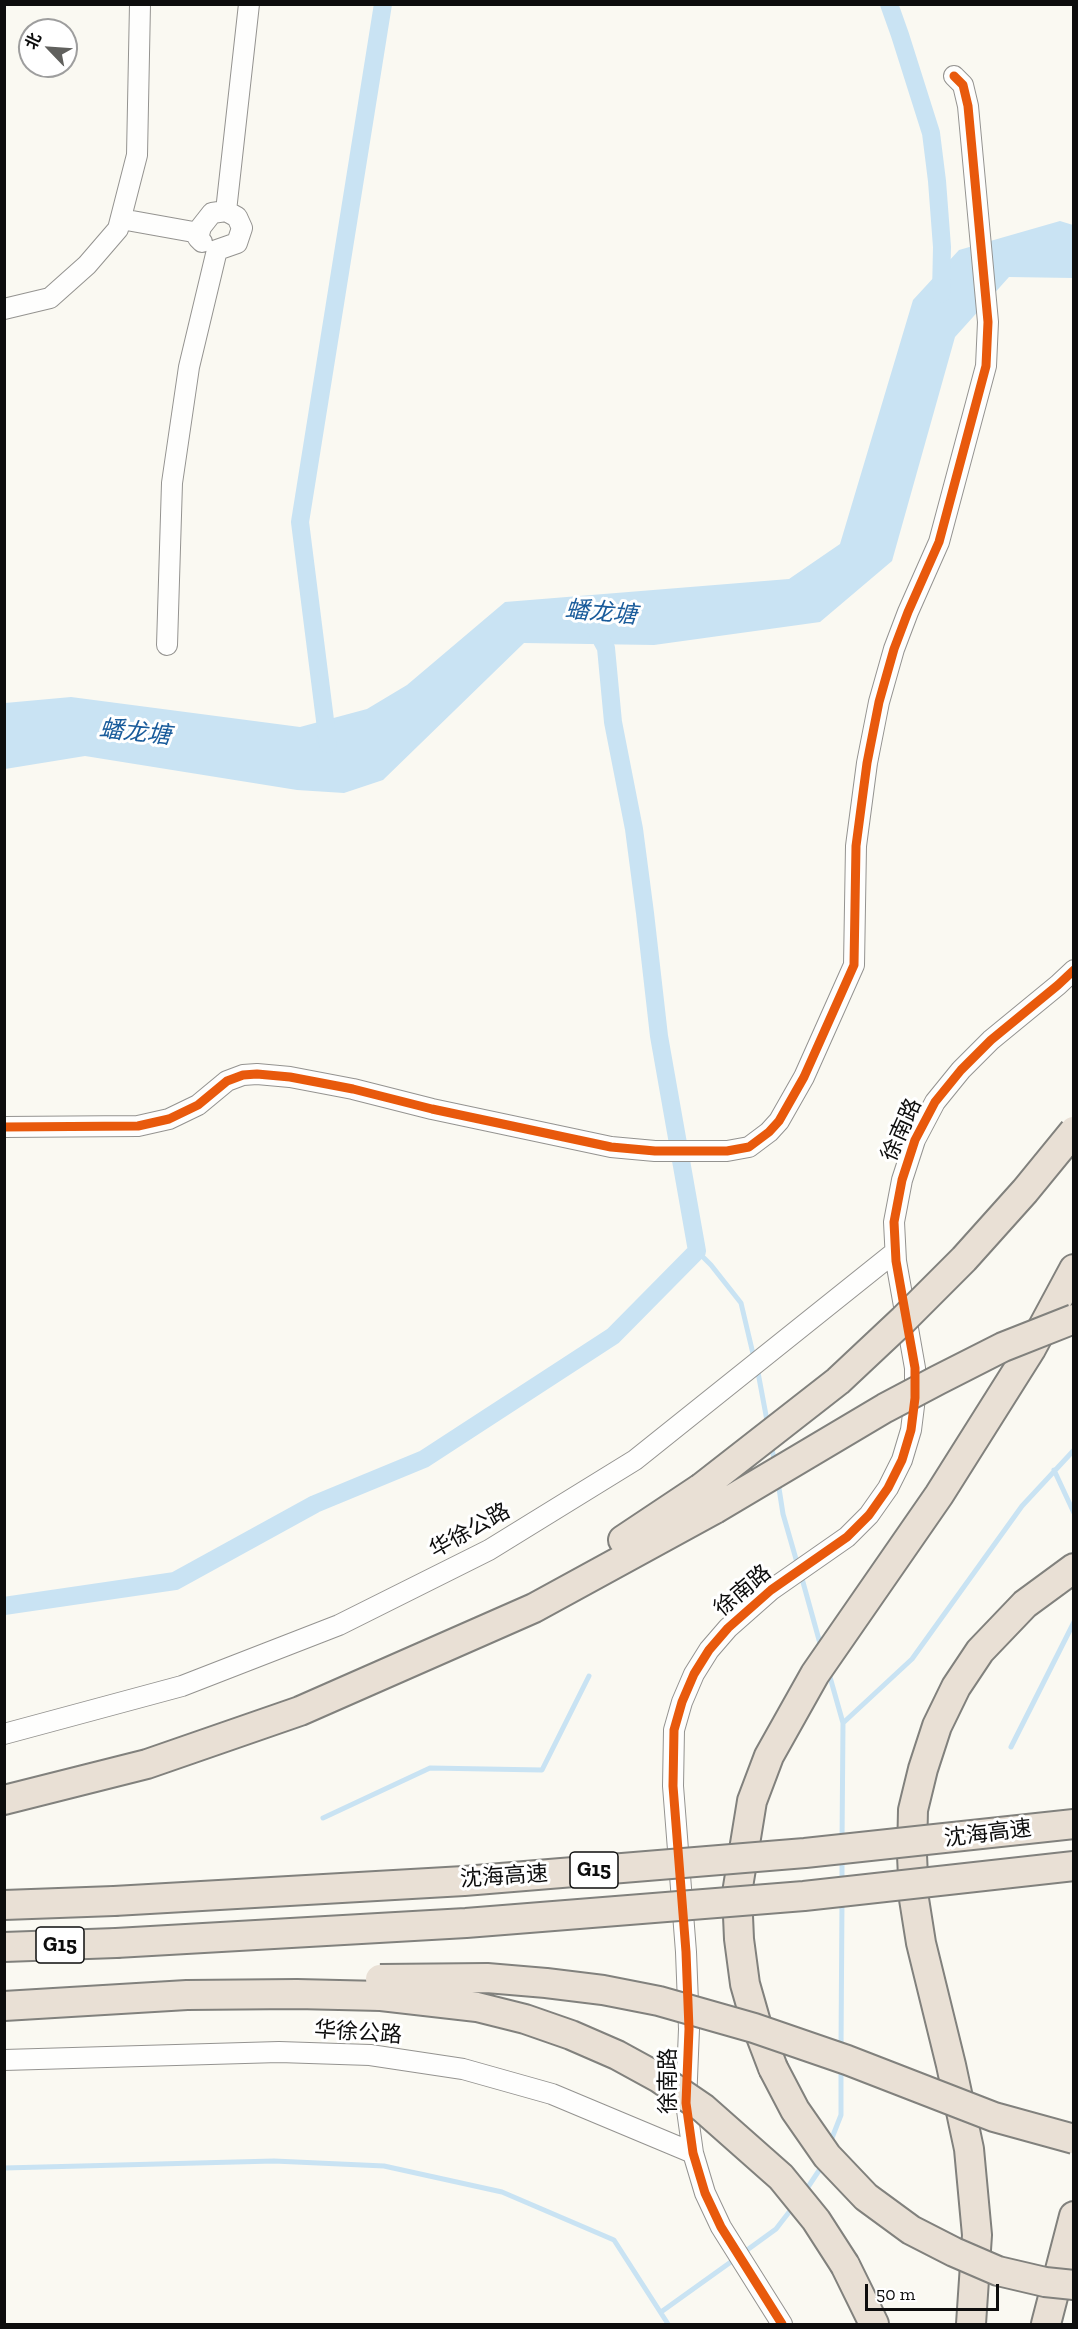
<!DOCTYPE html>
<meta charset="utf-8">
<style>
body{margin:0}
#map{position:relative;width:1078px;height:2329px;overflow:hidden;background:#faf9f2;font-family:"Zilla Slab","Noto Sans SC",serif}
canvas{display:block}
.frame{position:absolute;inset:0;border:6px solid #0d0d0d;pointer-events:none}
.north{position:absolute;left:18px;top:18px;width:60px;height:60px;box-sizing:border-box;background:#fff;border:2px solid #9e9e9e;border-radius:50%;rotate:295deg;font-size:16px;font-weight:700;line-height:24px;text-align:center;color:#0d0d0d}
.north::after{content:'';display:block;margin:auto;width:21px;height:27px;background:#60605d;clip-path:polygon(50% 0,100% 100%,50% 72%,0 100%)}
.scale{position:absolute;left:865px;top:2284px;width:134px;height:27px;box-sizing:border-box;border:3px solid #0d0d0d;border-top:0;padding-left:8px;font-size:18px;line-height:21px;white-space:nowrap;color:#0d0d0d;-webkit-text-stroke:4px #fff;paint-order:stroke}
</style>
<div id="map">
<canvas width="1078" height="2329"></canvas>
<div class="frame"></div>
<div class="north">北</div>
<div class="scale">50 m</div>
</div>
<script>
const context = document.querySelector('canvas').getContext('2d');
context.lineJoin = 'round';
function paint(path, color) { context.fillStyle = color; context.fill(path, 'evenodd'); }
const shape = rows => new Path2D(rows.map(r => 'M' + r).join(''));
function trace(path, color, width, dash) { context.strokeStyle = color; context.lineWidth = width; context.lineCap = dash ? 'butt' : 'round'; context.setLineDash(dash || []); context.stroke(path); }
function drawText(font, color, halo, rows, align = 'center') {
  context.font = font + ' "Zilla Slab","Noto Sans SC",serif'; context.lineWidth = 6; context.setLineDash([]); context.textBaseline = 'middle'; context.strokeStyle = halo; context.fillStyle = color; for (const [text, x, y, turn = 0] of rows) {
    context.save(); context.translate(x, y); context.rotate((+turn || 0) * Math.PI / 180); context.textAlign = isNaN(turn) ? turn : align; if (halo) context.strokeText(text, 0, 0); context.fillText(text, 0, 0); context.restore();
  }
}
const water = shape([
 [1060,221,1073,225,1073,278,1009,277,955,337,892,561,820,622,654,645,524,643,383,780,344,793,297,790,85,756,5,769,5,703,71,697,300,727,367,709,407,685,505,602,789,579,840,544,913,300,959,250]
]);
const stream = shape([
 [697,1251,711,1265,741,1303,754,1358],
 [757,1367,768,1426],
 [771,1444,775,1464],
 [1054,1470,1074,1513],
 [778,1482,783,1514,798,1566],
 [801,1575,821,1647],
 [828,1670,843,1723,842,1842],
 [843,1723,912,1659,1022,1506,1074,1450],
 [1011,1747,1074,1622],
 [323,1818,430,1768,542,1770,589,1676],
 [842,1884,842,1857],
 [841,2049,842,1899],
 [830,2143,841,2115,841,2067],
 [4,2168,274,2161,384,2166,502,2192,614,2240,668,2324],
 [804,2193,822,2166],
 [743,2253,776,2229,793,2207],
 [661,2312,735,2259]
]);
const canal = shape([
 [889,4,900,35,931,133,937,181,942,247,941,294],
 [328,744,300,522,383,4],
 [4,1606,175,1581,315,1504,424,1459,613,1336,697,1251,659,1036,645,913,634,829,613,722,606,648,593,624]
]);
const minor = shape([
 [121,219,199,233],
 [202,242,198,238,201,227,212,213,226,211],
 [4,309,50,298,87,265,118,229,137,155,140,4],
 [167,645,172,483,189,367,217,250,237,243,242,228,237,217,226,211,249,4],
 [4,1127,138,1126,169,1119,198,1105,227,1081,243,1075,257,1074,290,1077,353,1089,432,1109,611,1147,655,1151,727,1151,749,1147,769,1132,779,1121,804,1077,854,965,856,846,867,763,879,702,894,649,908,612,939,542,986,366,988,322,968,106,963,85,954,76],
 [4,1734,182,1686,339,1625,489,1550,635,1460,895,1252],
 [4,2060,279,2052,370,2055,463,2069,552,2094,693,2153],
 [782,2324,721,2227,705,2193,693,2153,686,2103,689,2029,686,1952,673,1786,674,1730,682,1702,694,1674,709,1650,728,1628,771,1590,847,1537,869,1515,888,1488,902,1460,911,1430,915,1398,915,1368,896,1261,894,1222,902,1180,915,1140,935,1102,961,1070,991,1040,1058,985,1074,970]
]);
const highway = shape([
 [623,1540,701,1488],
 [4,1800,147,1764,300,1711,534,1608,715,1509],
 [4,1905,114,1901],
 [4,1947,116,1943],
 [4,2006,187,1995,297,1994,381,1996],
 [773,2068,757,2026,745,1984,739,1939,737,1893,752,1801,769,1756,815,1674,939,1495,1031,1349,1074,1269],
 [845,2265,874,2324],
 [971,2324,977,2235,969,2149,951,2065,921,1943,914,1899,912,1855,913,1810,923,1769,937,1726,956,1687,980,1651,1025,1604,1074,1568],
 [1046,2324,1074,2216]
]);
const highwayBridge = shape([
 [701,1488,838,1381,903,1320,964,1259,1025,1191,1074,1131],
 [715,1509,885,1408,938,1380,1003,1347,1074,1319],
 [114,1901,464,1881,805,1853,1074,1824],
 [116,1943,466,1923,804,1896,1074,1866],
 [380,1979,487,1978,546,1983,603,1990,659,2001,754,2028,847,2060,994,2117,1074,2139],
 [381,1996,477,2007,525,2019,571,2035,617,2055,659,2078,703,2108,781,2177,816,2220,845,2265],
 [773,2068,795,2110,827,2156,866,2197,911,2230,954,2252,998,2271,1045,2282,1074,2285]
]);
const cycleway = shape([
 [4,1127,138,1126,169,1119,198,1105,227,1081,243,1075,257,1074,290,1077,353,1089,432,1109,611,1147,655,1151,727,1151,749,1147,769,1132,779,1121,804,1077,854,965,856,846,867,763,879,702,894,649,908,612,939,542,986,366,988,322,968,106,963,85,954,76],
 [782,2324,721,2227,705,2193,693,2153,686,2103,689,2029,686,1952,673,1786,674,1730,682,1702,694,1674,709,1650,728,1628,771,1590,847,1537,869,1515,888,1488,902,1460,911,1430,915,1398,915,1368,896,1261,894,1222,902,1180,915,1140,935,1102,961,1070,991,1040,1058,985,1074,970]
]);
const shields = [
 [594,1870,48],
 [60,1945,48]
];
const shieldNames = [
 ["G15",594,1870],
 ["G15",60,1945]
];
const streetNames = [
 ["徐南路",902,1130,-66],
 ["华徐公路",470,1531,-29],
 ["徐南路",743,1591,-40],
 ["沈海高速",988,1834,-7],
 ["沈海高速",504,1877,-4],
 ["华徐公路",358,2033,4],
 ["徐南路",669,2081,-90]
];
const waterNames = [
 ["蟠龙塘",601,613,5],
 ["蟠龙塘",135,733,6]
];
paint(water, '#c9e3f3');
trace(stream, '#c9e3f3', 5);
trace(canal, '#c9e3f3', 18);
trace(minor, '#949390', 22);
trace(highway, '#81817d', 32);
trace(minor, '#fefefd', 20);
trace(highway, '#e9e0d5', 28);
trace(highwayBridge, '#81817d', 32, []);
trace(highwayBridge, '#e9e0d5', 28);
trace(cycleway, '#e8590c', 9);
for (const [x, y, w] of shields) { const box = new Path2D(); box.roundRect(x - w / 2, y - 18, w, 36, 4.5); context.fillStyle = '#fff'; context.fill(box); trace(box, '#0d0d0d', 1.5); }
drawText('bold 21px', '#0d0d0d', null, shieldNames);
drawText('22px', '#0d0d0d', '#fff', streetNames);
drawText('italic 24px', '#1a5c9b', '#fff', waterNames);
</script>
